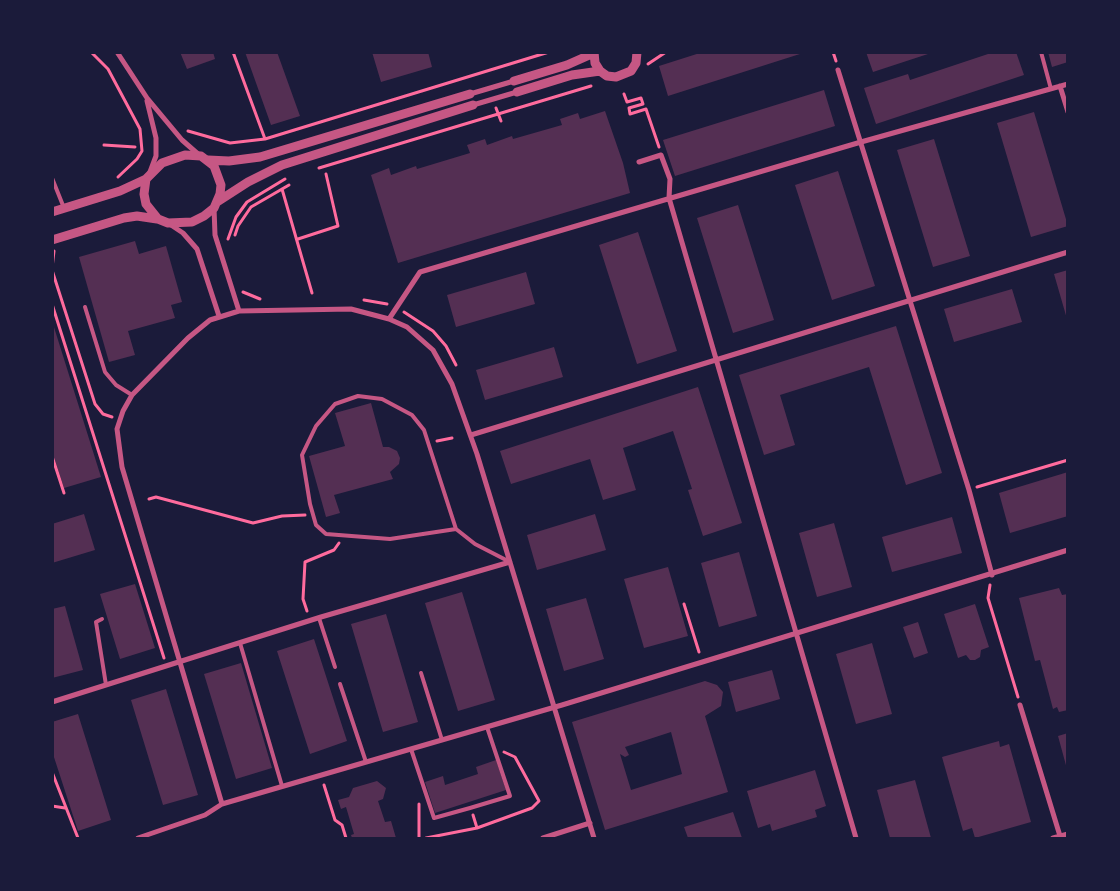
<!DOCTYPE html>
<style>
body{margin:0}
#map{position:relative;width:1120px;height:891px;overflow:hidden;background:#1b1b3a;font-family:Figtree,sans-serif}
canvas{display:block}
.frame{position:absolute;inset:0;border:54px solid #1b1b3a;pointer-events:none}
</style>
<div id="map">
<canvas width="1120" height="891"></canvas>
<div class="frame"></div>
</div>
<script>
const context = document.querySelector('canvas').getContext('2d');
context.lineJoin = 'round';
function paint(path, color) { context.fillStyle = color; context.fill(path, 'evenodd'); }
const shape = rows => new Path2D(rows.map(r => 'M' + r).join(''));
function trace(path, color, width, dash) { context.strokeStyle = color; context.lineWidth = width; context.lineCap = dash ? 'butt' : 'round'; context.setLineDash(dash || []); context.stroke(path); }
const building = shape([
 [180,52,213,52,215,59,187,69],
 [245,52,277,52,300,116,271,125],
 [372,52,428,52,432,67,381,82],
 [703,52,803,52,803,53,668,96,659,66],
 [866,52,931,52,931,53,873,72],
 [994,52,1016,52,1024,75,876,124,864,88,908,74,910,80],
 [1048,52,1068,52,1068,62,1052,67],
 [824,90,835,126,675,176,663,140],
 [605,111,623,163,630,193,398,263,371,175,389,168,391,175,416,166,417,169,470,153,467,145,485,139,487,145,512,136,513,139,562,125,560,119,578,113,580,119],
 [1034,112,1068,226,1031,237,997,123],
 [934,139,970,256,933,267,897,150],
 [838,171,875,286,832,300,795,185],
 [738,205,774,320,733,333,697,218],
 [638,232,677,351,637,364,599,245],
 [135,241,139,254,166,246,182,302,171,305,175,318,128,331,135,355,109,362,79,257],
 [1068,270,1068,319,1067,319,1054,274],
 [526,272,535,304,456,327,447,295],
 [1012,289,1022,322,954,342,944,309],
 [53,324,101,477,64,488,52,451],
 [896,326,942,473,906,485,869,367,780,395,795,445,764,455,739,375],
 [554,347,563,377,485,400,476,370],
 [698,387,742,523,703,536,688,490,692,489,673,431,623,448,636,490,603,500,590,459,511,484,500,451],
 [371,403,383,447,389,447,397,451,400,458,399,464,390,472,393,479,334,495,340,513,326,517,309,456,345,446,335,413],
 [1068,472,1068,516,1010,533,999,493],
 [84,514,95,550,52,563,52,524],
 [595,514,606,550,537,570,527,535],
 [952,517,962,553,892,572,882,537],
 [834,523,852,587,817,597,799,533],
 [739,552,757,616,719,627,701,563],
 [668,567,688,636,644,648,624,579],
 [135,584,155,648,120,659,100,594],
 [1059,588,1062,595,1068,594,1068,710,1059,712,1057,707,1053,709,1040,660,1035,661,1019,598],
 [462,592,495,700,458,711,425,603],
 [586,598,604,659,564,671,546,609],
 [975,604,989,647,981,650,980,657,975,660,970,660,966,655,958,658,944,614],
 [65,606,83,670,52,678,52,609],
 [386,614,418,722,383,732,351,624],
 [918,622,928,653,914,658,903,627],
 [314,639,347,741,310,754,277,651],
 [872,643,892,714,856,724,836,654],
 [241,663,272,768,236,779,204,674],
 [772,670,780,699,736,712,728,682],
 [705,681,717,685,723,692,721,706,705,716,728,792,605,830,572,722],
 [671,732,682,774,631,790,620,754,625,757,629,755,625,747],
 [166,689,198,795,163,805,131,700],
 [78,714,111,820,78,831,52,751,52,722],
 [1068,733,1068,769,1067,769,1058,736],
 [999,741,1000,747,1009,744,1031,822,975,838,972,828,963,831,942,757],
 [496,760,506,790,435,813,425,782,443,776,445,785,478,774,476,767],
 [815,770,826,806,815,810,817,817,772,831,770,824,758,828,747,791],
 [915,780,931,838,890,838,877,790],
 [377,781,386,788,383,799,378,801,385,822,391,821,396,838,352,838,351,835,354,834,346,807,341,809,338,800,349,797,353,788],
 [733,812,742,838,688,838,684,827]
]);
const path = shape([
 [91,52,108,69,140,129,142,151,137,159,118,177],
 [233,52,265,139],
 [833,52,836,61],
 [648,64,666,52],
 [624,94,627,102,641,98,643,104,629,108,630,114,646,109,659,147],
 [496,108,501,121],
 [188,131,230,143,265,139,549,52],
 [104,145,135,147],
 [319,168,591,86],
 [282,189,312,293],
 [235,235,238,226,251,207,289,185],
 [228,239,236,217,247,202,285,179],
 [298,239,338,226,326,174],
 [52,268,54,251],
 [52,270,95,404,103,414,112,417],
 [243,292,260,299],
 [364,300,387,304],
 [52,304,164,658],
 [404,312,433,331,446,346,456,365],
 [437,441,452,438],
 [52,456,64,493],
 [977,487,1068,460],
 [149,499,156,497,253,523,282,516,305,515],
 [990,585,988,598,1018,697],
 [684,604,699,652],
 [307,611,303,599,305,562,334,550,339,543],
 [52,772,78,838],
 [324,785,335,820,342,825,346,838],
 [52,806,65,808],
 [473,815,477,828],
 [419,838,419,804],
 [426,838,477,828,532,808,539,801,515,757,504,752]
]);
const service = shape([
 [1041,52,1051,89],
 [52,178,64,208],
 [85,307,105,372,116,385,132,395],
 [456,529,390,539,326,534,316,525,310,504,302,455,316,426,335,404,358,396,382,399,412,415,424,430,456,529,475,544,510,562],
 [319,618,335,667],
 [102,619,96,622,106,685],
 [240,643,282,786],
 [421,673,442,740],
 [340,684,366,762],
 [411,749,434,818,470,808,510,796,487,727]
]);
const minor = shape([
 [117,52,147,98,182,140,198,154],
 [838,70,969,490,992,575],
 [1060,86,1068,112],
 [470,94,514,81],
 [147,101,156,138,156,156,150,172],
 [473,105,517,92],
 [639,162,661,155,670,179,669,198,856,838],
 [214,208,215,235,239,311],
 [168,223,183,233,197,249,219,316],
 [389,319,420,272,861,142,1068,84],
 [471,435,1068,252],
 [52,702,321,617,510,562],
 [1020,705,1060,836],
 [222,804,122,467,117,429,123,411,132,395,188,338,210,320,239,311,351,309,389,319,407,327,433,350,452,384,477,454,594,838],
 [138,838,205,815,222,804,562,705,1068,550],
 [543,838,590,823],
 [1053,838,1068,834]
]);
const tertiary = shape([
 [594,52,595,63,600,71,607,76,616,77,631,71,636,63,637,52],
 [514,81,567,65,594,53],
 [517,92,572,75,600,71],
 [185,155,201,156,214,166,221,185,220,194,214,208,204,216,192,222,168,223,158,219,146,204,144,194,146,179,162,163,185,155],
 [208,160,229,161,260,157,470,94],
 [217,202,248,182,282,165,473,105],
 [52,212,120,191,146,179],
 [52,240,124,218,137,216,157,219]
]);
paint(building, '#542f53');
trace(path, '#ff6b9d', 3);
trace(service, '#c65784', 4);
trace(minor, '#c65784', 5);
trace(tertiary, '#c65784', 9);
</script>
